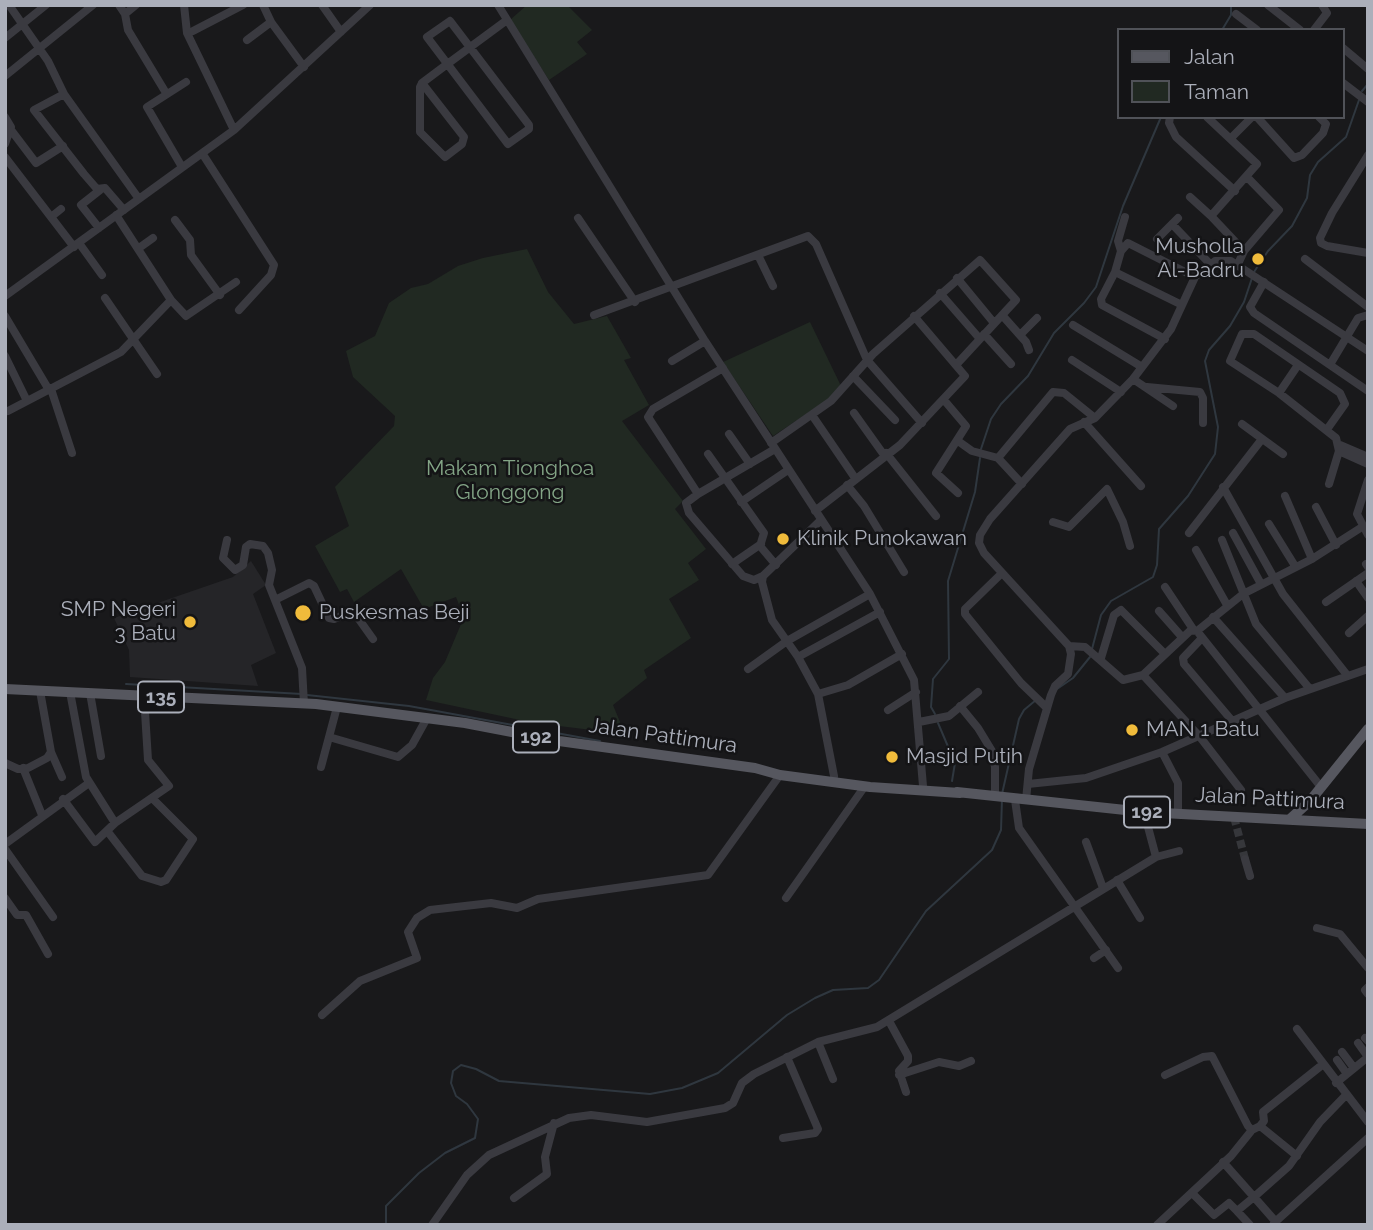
<!DOCTYPE html>
<style>
body{margin:0}
#map{position:relative;width:1373px;height:1230px;overflow:hidden;background:#19191b;font-family:Raleway,sans-serif}
canvas{display:block}
.frame{position:absolute;inset:0;border:7px solid #abafba;pointer-events:none}
.legend{position:absolute;left:1117px;top:28px;width:228px;height:91px;box-sizing:border-box;background:#141416;border:2px solid #505258;margin:0;padding:9px 12px;list-style:none;font-size:21px;color:#abafba}
.legend li{display:flex;align-items:center;gap:14px;height:35px}
.legend b{width:35px;border:2px solid #505258}
</style>
<div id="map">
<canvas width="1373" height="1230"></canvas>
<div class="frame"></div>
<ul class="legend">
<li><b style="height:9px;background:#56575f"></b>Jalan</li>
<li><b style="height:19px;background:#212922"></b>Taman</li>
</ul>
</div>
<script>
const context = document.querySelector('canvas').getContext('2d');
context.lineJoin = 'round';
function paint(path, color) { context.fillStyle = color; context.fill(path, 'evenodd'); }
const shape = rows => new Path2D(rows.map(r => 'M' + r).join(''));
function trace(path, color, width, dash) { context.strokeStyle = color; context.lineWidth = width; context.lineCap = dash ? 'butt' : 'round'; context.setLineDash(dash || []); context.stroke(path); }
function drawText(font, color, halo, rows, align = 'center') {
  context.font = font + ' Raleway,sans-serif'; context.lineWidth = 5; context.setLineDash([]); context.textBaseline = 'middle'; context.strokeStyle = halo; context.fillStyle = color; for (const [text, x, y, turn = 0] of rows) {
    context.save(); context.translate(x, y); context.rotate((+turn || 0) * Math.PI / 180); context.textAlign = isNaN(turn) ? turn : align; if (halo) context.strokeText(text, 0, 0); context.fillText(text, 0, 0); context.restore();
  }
}
const built = shape([
 [251,561,266,585,253,594,276,653,251,665,258,686,130,677,129,650,114,618,233,577]
]);
const green = shape([
 [527,5,567,5,592,30,577,42,587,54,549,80,510,20],
 [527,249,548,292,574,324,607,316,631,358,624,360,649,405,622,421,683,501,675,509,706,549,688,563,699,580,669,599,691,638,644,670,647,678,613,705,625,734,534,723,426,700,433,678,445,662,464,617,456,597,424,609,401,569,354,602,347,589,340,592,315,546,349,526,335,487,394,426,395,416,353,377,346,351,375,336,389,303,411,288,428,284,458,266,483,258],
 [810,322,841,386,832,397,773,436,723,362]
]);
const stream = shape([
 [1222,30,1231,15,1231,5],
 [1362,91,1368,84],
 [1254,272,1268,251,1292,226,1307,198,1310,175,1318,162,1346,137,1359,100],
 [981,449,991,419,1001,404,1028,376,1054,333,1084,303,1096,287,1123,206,1161,117],
 [1092,649,1101,615,1111,601,1153,577,1157,565,1159,529,1188,496,1215,454,1218,427,1205,361,1209,350,1230,326,1244,302,1252,278],
 [126,684,302,694],
 [1057,689,1073,678,1090,657],
 [307,695,409,706,600,741],
 [935,714,931,707,933,679,949,659,948,581,975,492,980,458],
 [938,723,955,763,952,781],
 [1002,794,1019,719,1024,710,1036,700],
 [386,1225,386,1206,419,1173,445,1153,475,1138,478,1119,467,1104,456,1096,451,1083,453,1071,461,1065,476,1069,499,1081,650,1094,682,1088,718,1073,787,1015,815,998,833,990,868,988,879,980,926,911,992,850,1001,830,1002,799]
]);
const minorTunnel = shape([
 [1234,817,1245,859]
]);
const minor = shape([
 [9,5,48,61,64,94,139,199],
 [119,5,125,14,128,30,166,93],
 [184,5,187,33,234,130],
 [263,5,271,22,304,67],
 [322,5,341,32],
 [498,5,705,341,870,594,914,680,923,786],
 [1268,5,1300,30],
 [125,14,136,5],
 [1236,14,1257,30],
 [450,21,529,125,529,129,508,144,427,37,450,21],
 [1314,30,1327,13,1322,5],
 [193,31,243,5],
 [5,38,46,5],
 [247,40,271,22],
 [1343,48,1368,69],
 [5,76,93,5],
 [422,83,464,137,462,144,445,157,420,132,420,87,422,83,446,65,507,20],
 [1343,83,1368,102],
 [64,94,34,110,84,174,97,189,105,188,124,210],
 [5,117,11,127,5,144],
 [1170,117,1169,123,1176,137,1235,191],
 [1207,117,1257,164,1211,216,1244,251,1237,266],
 [1257,117,1294,158,1302,155,1323,133,1326,124,1319,117],
 [11,130,36,163,63,146],
 [1231,138,1252,117],
 [202,153,274,265,271,275,239,310],
 [1368,155,1332,213,1320,238,1321,243,1327,246,1368,253],
 [5,157,74,247],
 [182,167,147,107,186,82],
 [1190,197,1211,216],
 [51,217,61,209],
 [578,218,635,302],
 [175,220,190,240,191,255,220,295],
 [1172,224,1210,264],
 [99,228,81,205,100,190],
 [1157,239,1178,218],
 [79,243,102,275],
 [139,248,153,238],
 [1121,251,1118,241,1125,217],
 [1244,251,1279,210,1247,177],
 [758,255,773,286],
 [1305,259,1368,307],
 [1115,272,1101,299,1102,305,1165,339],
 [957,278,994,323],
 [1264,282,1250,307,1254,313,1368,391],
 [940,293,980,339],
 [5,296,234,130,370,5],
 [105,298,157,374],
 [171,300,186,316,236,282],
 [1182,305,1115,272,1121,251,1128,243,1195,277],
 [594,315,808,236,816,244,867,360,922,423],
 [1002,315,1026,342,1029,350],
 [5,316,49,390],
 [1073,325,1142,367],
 [984,334,1011,364],
 [1020,335,1037,318],
 [5,356,27,401],
 [1072,360,1121,392],
 [672,361,705,341],
 [1331,363,1358,318,1368,315],
 [723,368,653,409,648,417,698,494,775,449],
 [853,376,895,420],
 [1133,379,1173,406],
 [1147,387,1200,392,1203,398,1203,423],
 [51,389,72,453],
 [1279,393,1298,365],
 [944,400,966,426,936,473,958,493],
 [8,411,121,352,171,300,116,215],
 [854,413,884,455],
 [812,415,855,478],
 [1084,422,1141,486],
 [1242,424,1283,454],
 [1328,428,1345,404,1340,393,1254,334,1242,334,1230,361,1279,393,1336,438,1339,451,1329,484],
 [729,434,750,464],
 [958,441,972,451,998,458,1022,484],
 [771,443,831,401,873,354,980,260,1016,300,956,365],
 [1340,445,1368,457],
 [1339,451,1368,464],
 [886,453,936,516],
 [708,454,764,533,760,546,776,565],
 [998,458,1053,392,1064,393,1095,418],
 [1368,480,1357,514,1368,535],
 [847,485,864,506,904,572],
 [1223,487,1283,594,1347,675],
 [698,494,686,503,689,513,743,576,754,580,763,576],
 [1285,496,1312,559],
 [741,502,788,470],
 [1316,507,1336,545],
 [815,511,900,445,965,376,914,316],
 [821,520,763,576,762,582,772,620,798,657,818,694,834,776],
 [1053,522,1069,527,1107,489,1123,522,1130,546],
 [1269,524,1295,566],
 [1189,533,1262,439],
 [1233,533,1261,584],
 [227,540,223,558,235,570,243,565,246,547,250,544,263,546,268,553,272,570,269,585,302,668,304,704],
 [1222,540,1256,624,1310,689],
 [1196,550,1227,605],
 [732,564,761,544],
 [1366,564,1368,567],
 [1001,574,965,609,965,614,1021,683,1047,708],
 [1356,581,1368,598],
 [1165,587,1193,629],
 [275,600,309,583,314,586,329,618,334,619,353,611,373,639],
 [1326,602,1368,573],
 [1159,611,1182,637],
 [1213,617,1285,698],
 [1197,631,1321,787],
 [1349,633,1368,616],
 [1202,638,1183,658,1184,664,1234,723],
 [1069,646,1085,647,1123,680,1143,675,1191,630,1197,631,1243,594,1312,559,1362,527],
 [798,657,880,612],
 [1101,658,1114,615,1121,610,1165,654],
 [748,669,787,641,870,594],
 [1143,675,1200,737,1241,790],
 [70,692,86,777,115,823],
 [90,693,101,756],
 [818,694,848,685,902,654],
 [960,706,978,728,992,751,995,767,995,797],
 [888,710,916,692],
 [919,722,949,716,978,692],
 [329,737,398,757,412,745,427,718],
 [51,752,62,777],
 [1162,752,1178,783,1178,813],
 [5,763,18,769,28,768,47,758,51,752,40,691],
 [321,767,337,707],
 [23,768,42,815],
 [1028,784,1086,778,1162,752,1285,698,1368,669],
 [63,799,95,842,115,823,169,786,148,760,144,696],
 [1015,800,1019,828,1118,968],
 [1026,800,1029,769,1051,695,1055,686,1068,674,1071,654,1069,646,984,553,979,543,980,535,990,519,1070,429,1095,418,1133,379,1171,329,1195,277,1215,261,1231,261,1368,351],
 [1144,812,1156,857],
 [108,832,142,876,161,882,166,880,193,839,152,798],
 [1086,842,1103,888],
 [5,844,89,783],
 [5,849,53,917],
 [1245,859,1250,876],
 [1117,880,1140,918],
 [5,898,17,915,26,915,48,954],
 [786,898,865,786],
 [1317,928,1340,934,1368,968],
 [1094,958,1106,950],
 [1368,987,1365,990,1368,994],
 [322,1015,360,981,417,958,408,932,417,918,430,910,491,903,517,908,538,899,708,875,780,775],
 [889,1021,908,1056,908,1061,899,1071,906,1092],
 [1297,1029,1368,1122],
 [1365,1038,1368,1041],
 [818,1042,833,1079],
 [1358,1043,1368,1057],
 [1342,1052,1354,1068],
 [1337,1060,1347,1074],
 [899,1075,939,1062,959,1066,971,1061],
 [1165,1075,1203,1057,1212,1056,1248,1126,1252,1130,1260,1126],
 [1336,1083,1368,1057],
 [1260,1126,1264,1121,1263,1112,1322,1065],
 [1260,1126,1297,1156],
 [783,1138,815,1133,818,1129,787,1057],
 [1223,1162,1254,1197,1237,1211,1250,1225],
 [1192,1193,1214,1215,1229,1203,1237,1211],
 [514,1198,547,1174,545,1157,554,1123],
 [1276,1222,1254,1197,1289,1166,1320,1122,1345,1096],
 [1274,1223,1368,1138],
 [432,1225,467,1175,489,1155,569,1118,591,1115,647,1122,725,1108,733,1103,742,1083,754,1074,818,1042,877,1027,1156,857,1179,851],
 [1157,1225,1231,1156,1252,1130]
]);
const major = shape([
 [5,689,316,704,465,723,559,741,755,768,780,775,870,787,960,793],
 [957,792,1144,812,1368,824],
 [1290,819,1310,801,1368,729]
]);
const markers = [
 [1258,259,7,"#f0bb3b"],
 [783,539,7,"#f0bb3b"],
 [303,613,9,"#f0bb3b"],
 [190,622,7,"#f0bb3b"],
 [1132,730,7,"#f0bb3b"],
 [892,757,7,"#f0bb3b"]
];
const shields = [
 [161,697,46],
 [536,737,46],
 [1147,812,46]
];
const shieldNames = [
 ["135",161,697],
 ["192",536,737],
 ["192",1147,812]
];
const poiNames = [
 ["Musholla",1244,247,"right"],
 ["Al-Badru",1244,271,"right"],
 ["Klinik Punokawan",797,539],
 ["SMP Negeri",176,610,"right"],
 ["3 Batu",176,634,"right"],
 ["Puskesmas Beji",319,613],
 ["MAN 1 Batu",1146,730],
 ["Masjid Putih",906,757]
];
const parkNames = [
 ["Makam Tionghoa",510,469],
 ["Glonggong",510,493]
];
const streetNames = [
 ["Jalan Pattimura",663,736,8],
 ["Jalan Pattimura",1270,799,3]
];
paint(built, '#252528');
paint(green, '#212922');
trace(stream, '#2f373f', 2);
trace(minorTunnel, '#36373b', 8, [8, 4]);
trace(minor, '#3a3a40', 8);
trace(major, '#56575f', 10);
for (const [x, y, r, color] of markers) { const dot = new Path2D(); dot.arc(x, y, r, 0, 2 * Math.PI); context.fillStyle = color; context.fill(dot); trace(dot, '#141416', 2.5); }
for (const [x, y, w] of shields) { const box = new Path2D(); box.roundRect(x - w / 2, y - 15.5, w, 31, 5); context.fillStyle = '#141416'; context.fill(box); trace(box, '#abafba', 2); }
drawText('bold 19px', '#abafba', null, shieldNames);
drawText('21px', '#abafba', '#141416', poiNames, 'left');
drawText('21px', '#83a586', '#141416', parkNames);
drawText('21px', '#abafba', '#141416', streetNames);
</script>
